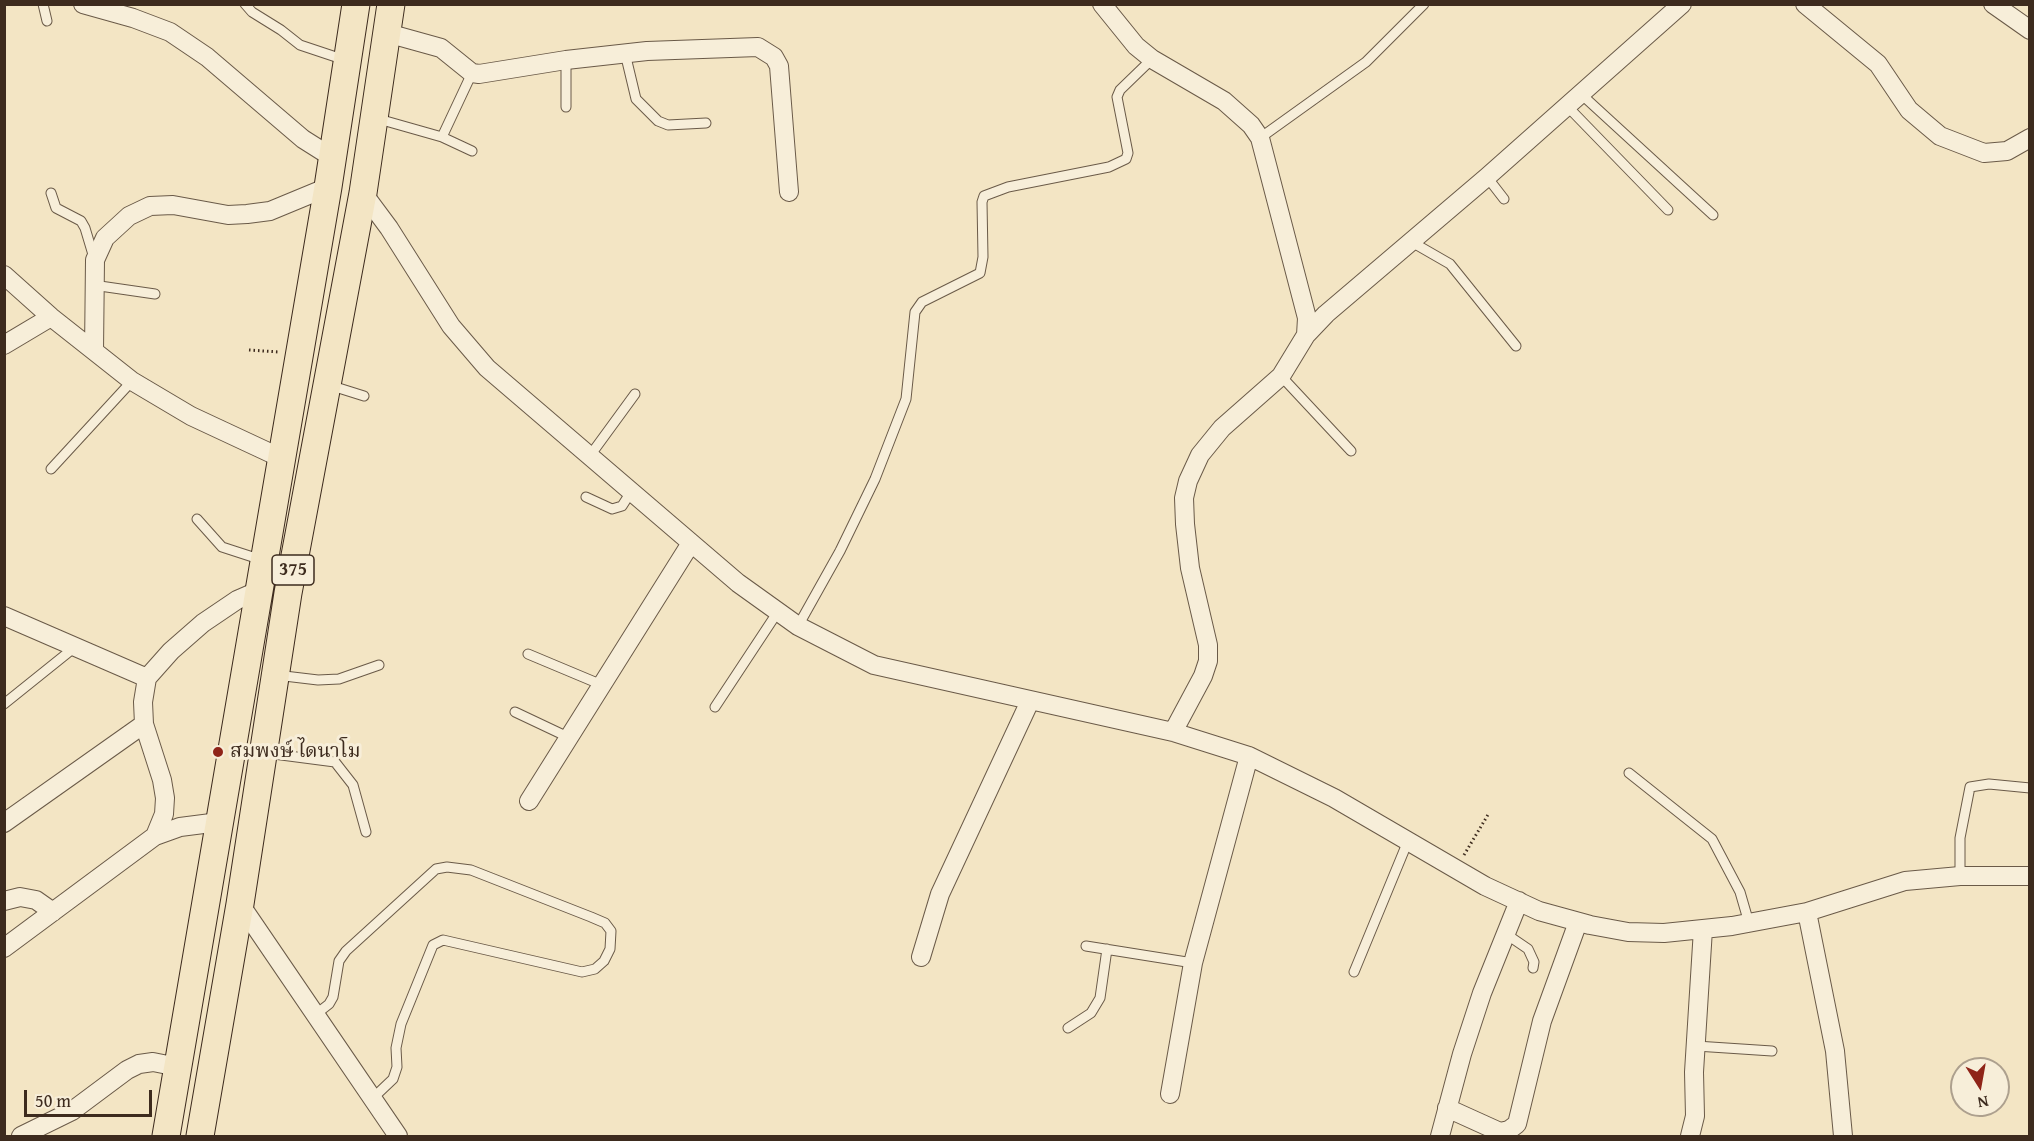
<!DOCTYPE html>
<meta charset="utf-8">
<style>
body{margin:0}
#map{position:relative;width:2034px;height:1141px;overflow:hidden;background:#f3e5c4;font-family:"Gentium Book Plus",serif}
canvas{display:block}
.frame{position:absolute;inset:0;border:6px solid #3d2b1e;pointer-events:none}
.north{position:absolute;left:1950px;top:1057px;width:60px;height:60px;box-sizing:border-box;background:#f7eed9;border:2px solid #ada08e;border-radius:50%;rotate:169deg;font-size:16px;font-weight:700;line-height:24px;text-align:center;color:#3d2b1e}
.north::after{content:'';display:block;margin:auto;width:21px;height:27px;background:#8f2418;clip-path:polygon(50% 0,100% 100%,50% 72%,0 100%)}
.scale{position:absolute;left:24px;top:1090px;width:128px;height:27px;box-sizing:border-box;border:3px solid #3d2b1e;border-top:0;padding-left:8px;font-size:18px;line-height:21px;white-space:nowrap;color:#3d2b1e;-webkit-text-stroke:4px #f7eed9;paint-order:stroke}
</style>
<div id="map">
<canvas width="2034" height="1141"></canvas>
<div class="frame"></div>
<div class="north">N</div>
<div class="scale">50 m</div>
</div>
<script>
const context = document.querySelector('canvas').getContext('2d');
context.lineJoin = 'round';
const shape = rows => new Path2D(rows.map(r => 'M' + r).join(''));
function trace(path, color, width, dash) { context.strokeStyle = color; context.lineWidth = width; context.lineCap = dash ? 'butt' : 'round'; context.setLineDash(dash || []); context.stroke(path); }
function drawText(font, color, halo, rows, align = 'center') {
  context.font = font + ' "Gentium Book Plus","Noto Serif Thai",serif'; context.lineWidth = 6; context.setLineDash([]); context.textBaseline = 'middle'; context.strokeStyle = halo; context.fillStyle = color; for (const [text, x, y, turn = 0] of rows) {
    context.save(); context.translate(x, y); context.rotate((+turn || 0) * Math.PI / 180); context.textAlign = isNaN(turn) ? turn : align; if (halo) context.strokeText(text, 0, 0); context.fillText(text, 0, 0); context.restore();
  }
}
const path = shape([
 [249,350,279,352],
 [1464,855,1489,813]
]);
const service = shape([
 [43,4,47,21],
 [245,4,252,12,281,30,300,45,345,60],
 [625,53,636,99,658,121,668,125,706,123],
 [1581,94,1713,215],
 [1567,106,1668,210],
 [566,107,566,60],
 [375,118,442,137],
 [1260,138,1366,62,1424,4],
 [472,151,442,137,472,73],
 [1487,177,1504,199],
 [51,193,56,208,81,221,85,228,94,258],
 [1410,241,1450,264,1516,346],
 [93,285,155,294],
 [1281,376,1351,451],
 [329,385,364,396],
 [589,457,635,394],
 [51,469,132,381],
 [586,497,612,509,622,506,631,492],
 [197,519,222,547,262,560],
 [798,626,840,551,875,479,906,399,915,312,922,302,980,273,983,257,982,202,984,196,1008,187,1109,167,1126,159,1128,153,1117,97,1120,90,1152,59],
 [528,654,602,685],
 [276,675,318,680,339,679,379,665],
 [4,704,75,647],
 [715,707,777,613],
 [515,712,570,738],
 [266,753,335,762,353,785,366,832],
 [1629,773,1712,839,1740,892,1749,923],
 [1960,876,1960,838,1970,787,1989,784,2030,788],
 [1506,934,1528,949,1534,962,1533,968],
 [1086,946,1193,963],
 [1354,972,1408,841],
 [315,1015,329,1004,333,997,339,961,346,951,436,869,447,867,471,870,591,917,605,923,611,931,610,949,604,961,595,969,582,972,443,940,433,945,401,1024,396,1048,397,1067,393,1079,373,1098],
 [1068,1028,1091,1013,1100,998,1107,949],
 [1696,1046,1772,1051]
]);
const minor = shape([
 [83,4,133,18,170,32,207,57,303,139,322,151,334,154],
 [1102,4,1136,46,1152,59,1224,101,1251,125,1260,138,1307,318,1306,335,1281,376,1222,428,1200,455,1188,481,1184,498,1185,524,1190,568,1208,645,1208,661,1203,676,1173,732],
 [1805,4,1878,64,1909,110,1940,136,1984,153,2007,151,2030,138],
 [1993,4,2030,30],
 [387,33,441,48,472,73,479,74,566,60,647,51,758,47,774,57,779,66,789,192],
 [363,193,389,228,451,326,487,368,738,583,798,626,874,665,1173,732,1249,756,1334,798,1485,886,1539,911,1590,925,1628,932,1664,933,1732,926,1807,912,1905,881,1960,876,2030,876],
 [4,275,51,317,132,381,191,416,281,458],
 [1306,335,1326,314,1487,177,1682,4],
 [4,345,51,317],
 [94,351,95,260,105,238,129,216,150,206,173,205,228,215,247,214,270,211,328,187],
 [4,616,147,678,171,651,203,623,237,600,260,590],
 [144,724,162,780,165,798,164,814,155,836],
 [529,801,691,543],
 [4,823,144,724,143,702,147,678],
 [4,901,20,897,36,900,53,912],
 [240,904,398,1136],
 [1807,912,1835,1051,1843,1136],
 [4,948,155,836,180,827,219,822],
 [921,957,940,894,1030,701],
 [1170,1094,1193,963,1249,756],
 [1447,1108,1500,1132,1509,1130,1517,1124,1542,1021,1578,922],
 [21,1136,72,1111,127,1070,139,1064,153,1062,178,1067],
 [1440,1136,1462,1054,1482,993,1519,901],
 [1690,1136,1695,1116,1694,1072,1703,929]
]);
const primary = shape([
 [166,1136,328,187,356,4],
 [200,1136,240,904,288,593,363,193,391,4]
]);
const markers = [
 [218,752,6,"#8f2418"]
];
const shields = [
 [293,570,42]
];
const shieldNames = [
 ["375",293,570]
];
const poiNames = [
 ["สมพงษ์ ไดนาโม",230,752]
];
trace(service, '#6a5a48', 11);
trace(minor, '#6a5a48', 20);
trace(primary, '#3d2b1e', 29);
trace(path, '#3d2b1e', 3, [1.5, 3]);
trace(service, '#f7eed9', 9);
trace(minor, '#f7eed9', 18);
trace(primary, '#f3e5c4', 27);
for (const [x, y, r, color] of markers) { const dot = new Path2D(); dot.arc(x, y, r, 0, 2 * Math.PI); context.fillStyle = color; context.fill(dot); trace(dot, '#f7eed9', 2); }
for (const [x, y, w] of shields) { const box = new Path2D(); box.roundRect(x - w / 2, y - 15, w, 30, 4.5); context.fillStyle = '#f7eed9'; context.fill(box); trace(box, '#3d2b1e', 1.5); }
drawText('bold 18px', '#3d2b1e', null, shieldNames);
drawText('20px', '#3d2b1e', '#f7eed9', poiNames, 'left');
</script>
